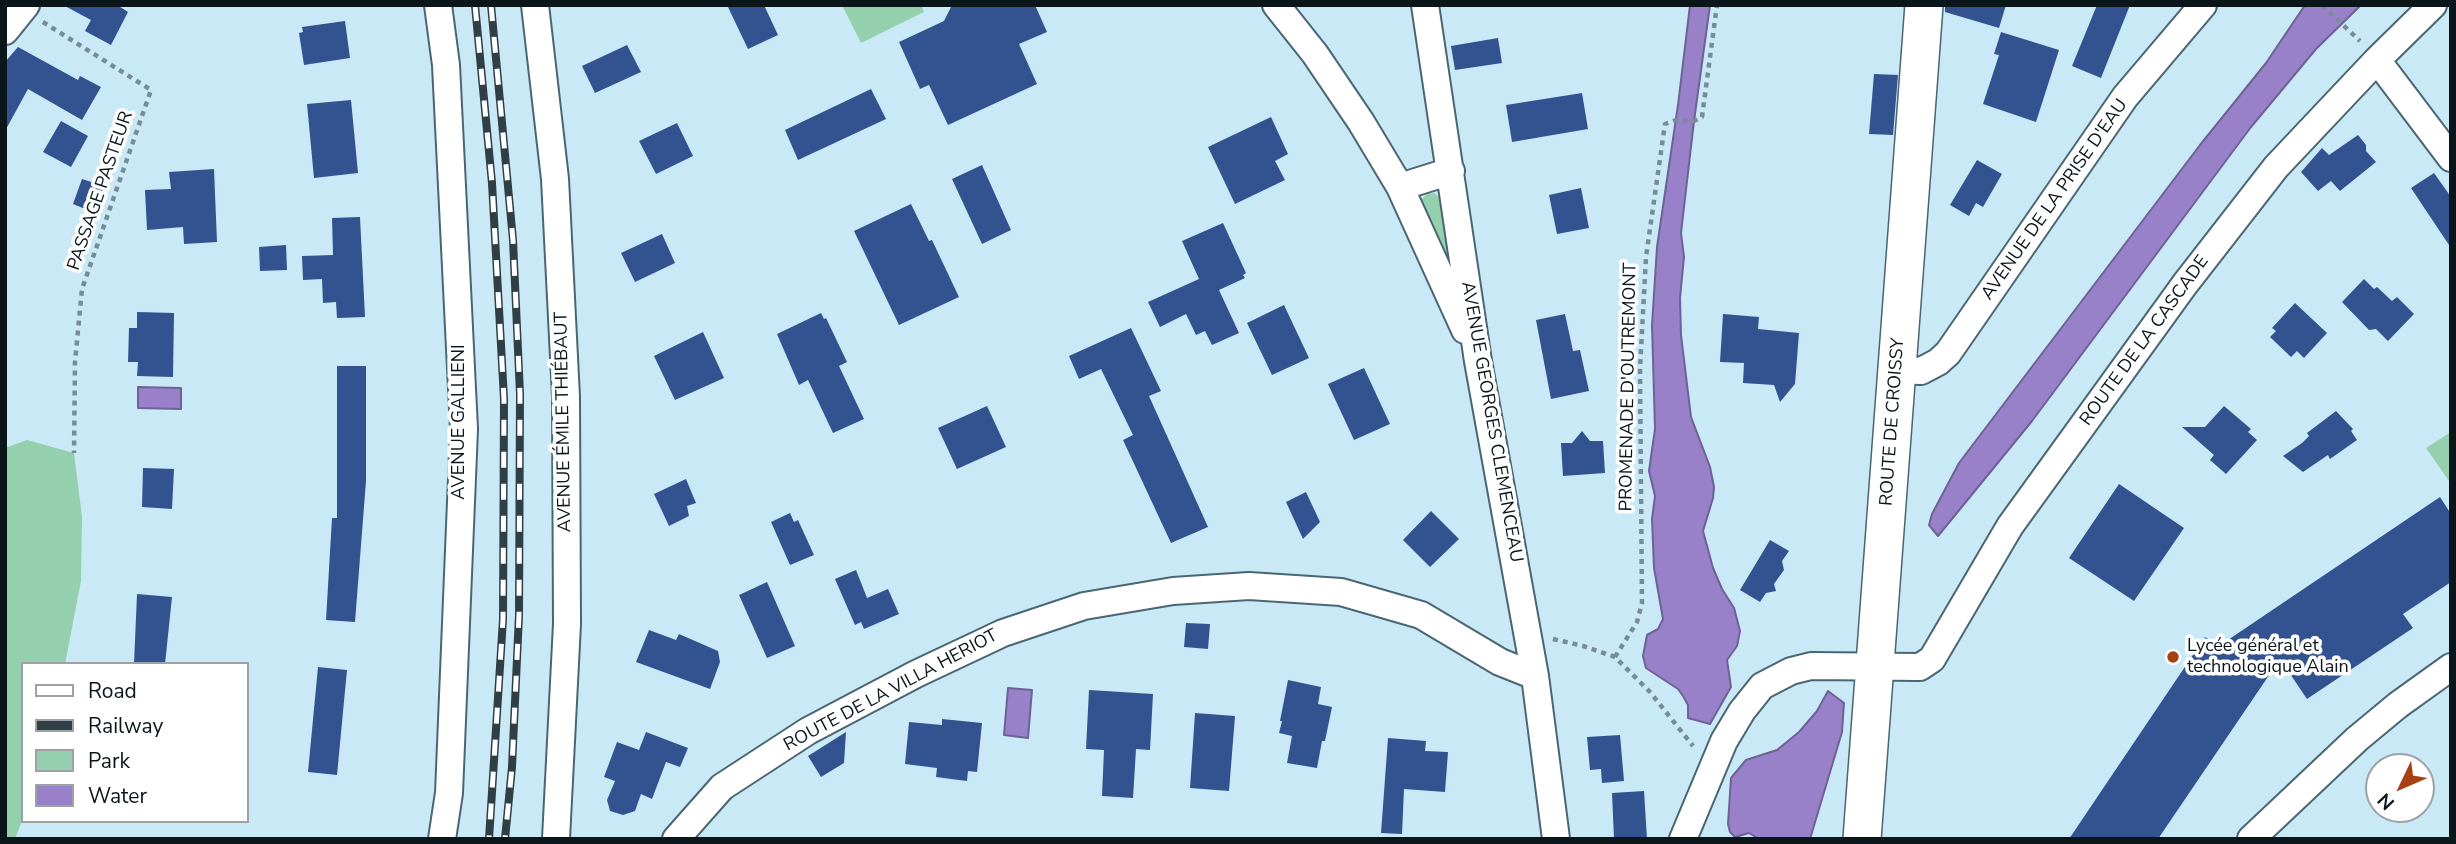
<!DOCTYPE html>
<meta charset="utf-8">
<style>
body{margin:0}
#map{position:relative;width:2456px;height:844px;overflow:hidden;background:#cae9f7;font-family:"Nunito Sans",sans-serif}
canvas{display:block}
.frame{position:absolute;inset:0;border:7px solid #0b161b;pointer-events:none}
.legend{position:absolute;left:21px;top:662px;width:228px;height:161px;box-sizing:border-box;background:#fff;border:2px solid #9da2a4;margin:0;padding:9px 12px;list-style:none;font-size:21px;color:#0b161b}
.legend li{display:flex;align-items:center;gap:14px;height:35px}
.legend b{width:35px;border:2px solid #9da2a4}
.north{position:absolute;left:2365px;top:753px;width:70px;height:70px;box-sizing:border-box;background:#fff;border:2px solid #9da2a4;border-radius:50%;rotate:226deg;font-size:19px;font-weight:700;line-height:28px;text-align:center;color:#0b161b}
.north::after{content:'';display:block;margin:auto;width:24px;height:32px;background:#a64211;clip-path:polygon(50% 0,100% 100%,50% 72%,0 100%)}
</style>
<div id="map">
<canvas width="2456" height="844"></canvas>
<div class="frame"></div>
<ul class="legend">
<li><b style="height:9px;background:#fff"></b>Road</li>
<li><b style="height:9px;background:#303f46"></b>Railway</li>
<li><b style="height:19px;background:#95d0ae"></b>Park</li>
<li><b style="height:19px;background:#9881c9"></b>Water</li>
</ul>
<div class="north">N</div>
</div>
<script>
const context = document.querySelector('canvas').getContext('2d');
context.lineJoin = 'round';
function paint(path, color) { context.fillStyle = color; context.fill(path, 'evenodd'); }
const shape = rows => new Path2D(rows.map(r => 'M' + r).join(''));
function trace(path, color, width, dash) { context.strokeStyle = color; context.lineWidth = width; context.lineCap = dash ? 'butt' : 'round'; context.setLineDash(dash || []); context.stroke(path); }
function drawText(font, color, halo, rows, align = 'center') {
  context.font = font + ' "Nunito Sans",sans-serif'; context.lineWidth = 7; context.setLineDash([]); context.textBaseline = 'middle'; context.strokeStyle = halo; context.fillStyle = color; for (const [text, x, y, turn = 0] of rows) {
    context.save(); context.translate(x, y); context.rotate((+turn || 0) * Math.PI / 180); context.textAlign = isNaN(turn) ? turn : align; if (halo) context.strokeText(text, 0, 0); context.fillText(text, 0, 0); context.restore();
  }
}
const green = shape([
 [842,5,921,5,924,12,861,43],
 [1434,193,1441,198,1449,255,1447,261,1420,201,1427,194],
 [2451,432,2451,484,2426,448],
 [27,440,74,453,82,517,81,581,65,664,23,664,23,818,15,839,5,839,5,448]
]);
const water = shape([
 [1690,5,1710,5,1694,121,1681,233,1684,257,1680,298,1681,335,1691,417,1710,467,1714,487,1713,498,1703,531,1713,568,1722,589,1734,608,1740,631,1737,646,1727,660,1731,687,1710,724,1688,718,1688,705,1683,696,1678,689,1646,668,1643,656,1647,635,1658,629,1663,619,1654,568,1652,519,1655,496,1649,471,1655,429,1652,325,1657,247,1678,105,1690,5],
 [2305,5,2361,5,2316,49,2251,127,2032,421,1938,536,1929,525,1932,514,1959,463,2200,145,2266,63,2305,5],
 [138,387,181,388,181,409,138,408,138,387],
 [1008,688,1032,690,1028,738,1004,735,1008,688],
 [1828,691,1844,703,1842,732,1810,839,1759,839,1749,833,1735,837,1730,832,1728,824,1731,778,1746,760,1777,750,1799,732,1817,711,1828,691]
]);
const building = shape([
 [63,5,117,5,128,12,111,45,85,31,91,20],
 [727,5,764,5,778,35,748,49],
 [952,5,1035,5,1047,32,1019,44,1037,84,948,125,929,85,920,89,899,42,944,21],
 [1945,5,2006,5,1999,28,1945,12],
 [2097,5,2130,5,2101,78,2072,66],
 [345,21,350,58,304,65,299,33,303,32,302,27],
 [2001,32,2059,50,2036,122,1983,104,1999,55,1994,54],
 [1498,38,1502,63,1455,70,1451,46],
 [627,45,641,72,595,93,582,66],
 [18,47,78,80,80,76,101,87,82,120,28,89,5,131,5,62],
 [1874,74,1898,75,1893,135,1869,134],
 [871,89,886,119,798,160,785,130],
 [1582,93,1588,129,1512,142,1506,105],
 [351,100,358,173,314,178,307,104],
 [1271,117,1288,154,1275,161,1285,180,1235,204,1208,147],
 [61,121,88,136,71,167,43,152],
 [677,123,693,156,656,174,639,141],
 [2358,135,2366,145,2366,151,2376,162,2340,191,2331,181,2318,191,2301,172,2322,148,2329,155],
 [1977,160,2002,174,1983,207,1976,203,1969,216,1950,205],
 [982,165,1011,230,982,244,952,179],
 [214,169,217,242,184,244,183,227,147,230,145,190,171,189,169,172],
 [2434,173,2451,197,2451,248,2411,188],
 [82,179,104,186,95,213,73,204],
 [1581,188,1589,228,1557,234,1549,195],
 [911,204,929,241,932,240,959,297,899,325,854,231],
 [360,217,365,317,337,318,336,302,323,303,322,279,303,280,302,256,333,255,332,218],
 [1223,223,1246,273,1243,275,1245,278,1219,290,1239,333,1212,345,1205,331,1196,335,1186,314,1160,327,1148,302,1199,279,1182,241],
 [662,234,675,263,635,282,621,253],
 [286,245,287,270,260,271,259,247],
 [2364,279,2374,289,2377,287,2392,301,2397,297,2414,314,2388,341,2376,329,2369,330,2342,302],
 [2295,303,2327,333,2304,358,2297,351,2291,357,2270,337,2276,331,2272,328],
 [1284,305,1309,358,1272,375,1247,323],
 [137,312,174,313,173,377,137,376,138,362,128,362,129,328,137,328],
 [821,313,824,319,826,318,847,362,839,366,864,419,833,433,808,380,799,385,777,334],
 [1565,314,1573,351,1580,350,1589,391,1551,399,1536,320],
 [1723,314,1759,317,1758,329,1799,333,1795,384,1780,402,1774,385,1743,383,1744,363,1720,362],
 [1131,328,1161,391,1149,396,1208,527,1171,543,1123,440,1133,435,1101,369,1079,379,1069,356],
 [703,332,724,378,675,400,654,356],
 [337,366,366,366,366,481,355,622,326,620,332,518,337,518],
 [1364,368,1390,424,1354,440,1328,384],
 [987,406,1006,447,957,469,938,428],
 [2224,406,2251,429,2248,432,2257,440,2226,474,2210,460,2214,455,2182,427,2205,427],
 [2336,411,2353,429,2351,431,2357,440,2330,459,2328,455,2303,472,2283,456,2302,443,2309,436,2307,433],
 [1582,431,1590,441,1603,441,1605,473,1563,476,1561,443,1572,443],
 [143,468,174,469,172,509,142,507],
 [686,479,696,503,687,506,689,516,669,526,654,494],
 [2119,484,2184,528,2134,601,2069,558],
 [1306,492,1320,522,1303,539,1286,502],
 [2440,497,2451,514,2451,582,2403,614,2413,628,2307,699,2280,659,2158,839,2069,839,2205,637,2219,646],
 [1431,511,1459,539,1430,567,1403,540],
 [790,513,794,522,798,520,814,555,790,565,771,522],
 [1770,540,1789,551,1782,561,1784,570,1774,584,1776,591,1766,593,1760,602,1740,590],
 [856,570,867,598,888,589,899,614,864,629,861,622,855,625,835,579],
 [767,582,795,646,767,658,739,595],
 [137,594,172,597,165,664,134,664],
 [1186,623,1210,624,1208,649,1184,647],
 [649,630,676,640,679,634,718,651,720,662,710,689,636,662],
 [318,667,347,670,337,775,308,772],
 [1288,680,1321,687,1318,704,1332,707,1325,741,1322,741,1317,768,1287,763,1292,736,1279,733,1282,721,1280,721],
 [1089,690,1153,694,1150,750,1136,749,1133,798,1102,796,1104,750,1086,749],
 [1195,713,1235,716,1229,791,1190,788],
 [942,719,982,723,977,772,968,771,967,781,936,777,937,768,905,764,909,722,942,725],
 [646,732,688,748,680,767,666,762,652,799,641,794,635,811,623,815,610,811,607,800,615,781,604,777,617,742,639,750],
 [846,732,844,763,821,777,808,756],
 [1620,735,1624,781,1602,783,1601,769,1590,770,1587,737],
 [1388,738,1426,741,1425,751,1448,752,1445,792,1404,789,1402,834,1381,833],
 [1644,791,1647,839,1614,839,1612,793]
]);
const path = shape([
 [2322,5,2360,41],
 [43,22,151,90,82,289,75,362,74,453],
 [1553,639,1583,646,1615,657,1650,692,1693,746],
 [1615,657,1637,622,1642,603,1640,369,1646,257,1665,124,1676,120,1694,121,1702,117,1717,5]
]);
const street = shape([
 [438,5,446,65,464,429,449,793,442,839],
 [535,5,555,179,566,397,567,624,556,839],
 [1276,5,1315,54,1361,122,1400,187,1465,330],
 [1425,5,1478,361,1535,676,1556,839],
 [5,31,26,5],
 [2377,60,2451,158],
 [1400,187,1451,171],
 [1896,370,1921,371,1938,362,1948,353,2125,97,2203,5],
 [676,839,722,787,808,731,916,674,1003,633,1084,606,1173,591,1249,586,1341,592,1421,615,1500,662,1535,676],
 [1683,839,1724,741,1742,711,1762,686,1791,671,1811,666,1920,667,1932,659,2010,526,2185,284,2276,167,2377,60,2433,5],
 [2251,839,2357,739,2398,705,2451,667]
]);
const secondary = shape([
 [1862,839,1924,5]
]);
const rail = shape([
 [475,5,492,183,504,399,503,619,489,839],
 [491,5,513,240,520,394,519,615,512,767,505,839]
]);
const markers = [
 [2173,657,7,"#a64211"]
];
const streetNames = [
 ["PASSAGE PASTEUR",101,191,-71],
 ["AVENUE DE LA PRISE D'EAU",2055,200,-55],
 ["ROUTE DE LA CASCADE",2145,341,-54],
 ["PROMENADE D'OUTREMONT",1629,387,-89],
 ["AVENUE GALLIENI",460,422,-90],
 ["AVENUE ÉMILE THIÉBAUT",564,422,-91],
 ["AVENUE GEORGES CLEMENCEAU",1491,422,80],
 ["ROUTE DE CROISSY",1893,422,-86],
 ["ROUTE DE LA VILLA HERIOT",891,691,-28]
];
const poiNames = [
 ["Lycée général et",2187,647],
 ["technologique Alain",2187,668]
];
paint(green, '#95d0ae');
paint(water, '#9881c9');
trace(water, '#6e6195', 2);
paint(building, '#335290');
trace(street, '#4b6673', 30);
trace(secondary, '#4b6673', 40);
trace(path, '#768c96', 4.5, [5, 5]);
trace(street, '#fff', 26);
trace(secondary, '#fff', 37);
trace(rail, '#303f46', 8);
trace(rail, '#fff', 5, [16]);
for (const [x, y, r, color] of markers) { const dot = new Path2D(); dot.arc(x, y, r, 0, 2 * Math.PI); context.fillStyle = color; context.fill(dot); trace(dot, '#fff', 2.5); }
drawText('18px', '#0b161b', '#fff', streetNames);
drawText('18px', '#0b161b', '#fff', poiNames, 'left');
</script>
